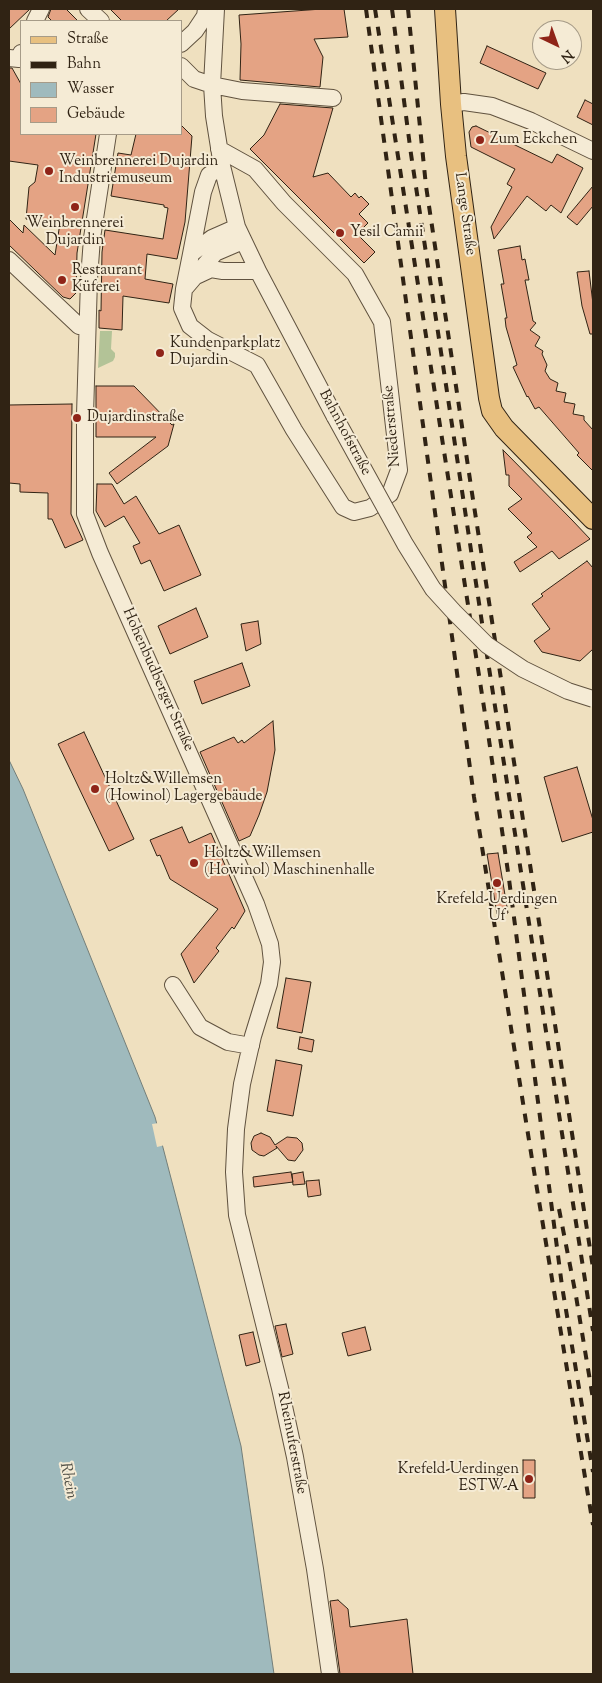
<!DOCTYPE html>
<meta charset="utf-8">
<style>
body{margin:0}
#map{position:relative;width:602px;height:1683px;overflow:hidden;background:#efe0bf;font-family:"Sorts Mill Goudy",serif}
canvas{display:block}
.frame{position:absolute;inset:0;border:10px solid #302314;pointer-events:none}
.legend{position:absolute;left:20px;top:20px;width:162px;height:115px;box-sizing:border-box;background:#f5ebd5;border:1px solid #a69b88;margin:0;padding:6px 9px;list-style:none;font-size:15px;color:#302314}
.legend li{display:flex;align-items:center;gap:10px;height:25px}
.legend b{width:25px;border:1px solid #a69b88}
.north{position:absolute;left:532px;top:20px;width:50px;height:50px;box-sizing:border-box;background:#f5ebd5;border:1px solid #a69b88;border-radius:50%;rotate:138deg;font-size:14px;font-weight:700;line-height:20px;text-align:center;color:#302314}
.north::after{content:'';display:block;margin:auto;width:18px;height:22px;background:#8f2418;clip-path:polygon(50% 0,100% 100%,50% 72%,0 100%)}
</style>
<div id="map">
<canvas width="602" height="1683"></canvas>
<div class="frame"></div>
<ul class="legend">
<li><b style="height:6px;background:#e8c080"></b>Straße</li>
<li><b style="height:6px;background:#302314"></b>Bahn</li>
<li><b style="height:14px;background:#9fbabd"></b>Wasser</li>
<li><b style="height:14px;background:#e4a384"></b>Gebäude</li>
</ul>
<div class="north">N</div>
</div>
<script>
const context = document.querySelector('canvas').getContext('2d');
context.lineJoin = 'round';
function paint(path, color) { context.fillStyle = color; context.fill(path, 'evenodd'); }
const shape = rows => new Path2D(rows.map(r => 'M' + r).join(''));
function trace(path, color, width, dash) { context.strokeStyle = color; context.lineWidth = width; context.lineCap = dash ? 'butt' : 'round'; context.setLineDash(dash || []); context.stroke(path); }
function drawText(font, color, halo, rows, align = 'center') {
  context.font = font + ' "Sorts Mill Goudy",serif'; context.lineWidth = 4; context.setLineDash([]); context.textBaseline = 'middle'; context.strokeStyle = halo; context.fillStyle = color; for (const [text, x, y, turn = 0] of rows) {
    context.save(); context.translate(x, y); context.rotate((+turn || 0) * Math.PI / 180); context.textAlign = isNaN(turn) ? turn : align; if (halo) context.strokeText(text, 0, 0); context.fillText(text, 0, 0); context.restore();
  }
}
const green = shape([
 [100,331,112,331,111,349,115,353,115,357,113,361,98,368]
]);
const water = shape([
 [9,760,23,789,155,1117,241,1446,274,1674,9,1674,9,760]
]);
const pier = shape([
 [159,1123,165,1145,157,1147,152,1124]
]);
const building = shape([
 [9,9,30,9,9,29,9,9],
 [51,9,66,9,78,21,52,21,48,17,51,9],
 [110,9,179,9,166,21,122,21,110,9],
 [322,9,344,9,348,37,314,39,323,57,320,87,240,80,241,44,239,15,322,9],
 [487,46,546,73,538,89,480,63,487,46],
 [9,68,12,68,21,84,21,134,96,134,77,253,76,293,70,299,63,297,9,245,9,219,23,233,24,225,55,255,60,223,26,219,29,187,35,182,38,165,9,161,9,68],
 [585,100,593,104,593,125,577,117,585,100],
 [280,104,333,108,313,177,328,173,351,197,355,193,359,198,361,196,369,204,359,214,368,223,357,234,375,252,364,263,250,149,264,135,280,104],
 [181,125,192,136,185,222,177,259,147,254,145,279,173,284,169,303,123,296,122,330,99,328,99,310,101,311,102,252,105,230,163,239,168,208,164,207,164,205,111,196,118,153,131,155,136,134,181,134,181,125],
 [476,126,552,163,557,154,583,168,561,213,551,205,546,211,527,196,494,239,491,227,512,187,507,184,515,169,471,147,469,132,472,127,476,126],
 [593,186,593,206,577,225,567,217,593,186],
 [520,246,522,260,525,259,529,280,525,280,533,321,536,323,530,330,540,337,535,346,543,351,542,354,547,365,545,371,550,379,558,383,556,391,566,393,564,402,575,404,573,414,584,416,584,420,593,430,593,471,577,455,579,453,539,407,535,409,528,396,527,397,513,367,517,365,506,327,505,318,507,318,501,284,504,284,498,250,520,246],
 [589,271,593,304,593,334,590,334,582,306,577,272,589,271],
 [96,386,134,386,172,425,174,424,168,446,117,484,109,473,156,437,96,437,96,386],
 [72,404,71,514,83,540,65,548,52,519,48,519,48,493,20,492,20,484,9,483,9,405,72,404],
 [503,450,572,520,590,539,559,559,552,551,520,572,514,562,537,547,527,537,532,533,508,509,522,499,509,486,509,475,506,475,503,450],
 [97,484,112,484,124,504,136,496,159,534,179,525,201,575,164,591,150,560,141,564,133,546,140,543,124,516,105,527,96,511,97,484],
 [587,561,593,568,593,649,580,661,542,652,534,641,550,629,532,604,543,596,541,594,587,561],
 [196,608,208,637,170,654,158,626,196,608],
 [258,621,261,644,246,651,241,624,258,621],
 [242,663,250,686,202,704,194,681,242,663],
 [273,721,275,750,267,792,259,815,250,836,239,841,200,752,234,737,238,743,242,740,244,743,273,721],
 [84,732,134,839,109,851,58,744,84,732],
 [577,767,593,820,593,832,562,842,544,777,577,767],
 [182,827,189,843,211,833,245,911,234,929,232,927,216,948,219,951,194,983,181,954,218,909,170,879,160,855,157,856,150,840,182,827],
 [498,853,508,913,497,914,487,854,498,853],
 [286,978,311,982,302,1033,277,1028,286,978],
 [300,1037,314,1040,312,1052,298,1049,300,1037],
 [276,1060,302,1065,293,1116,267,1111,276,1060],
 [261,1133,270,1137,275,1145,287,1137,297,1138,302,1143,303,1150,295,1161,288,1160,276,1146,277,1148,264,1156,259,1155,252,1150,251,1143,254,1136,261,1133],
 [291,1172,293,1182,254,1187,253,1177,291,1172],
 [303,1172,305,1184,293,1185,292,1174,303,1172],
 [319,1180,321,1195,308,1197,306,1181,319,1180],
 [286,1324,293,1354,282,1357,275,1326,286,1324],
 [365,1327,371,1350,348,1356,342,1333,365,1327],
 [253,1332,260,1362,246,1366,239,1335,253,1332],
 [523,1460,535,1460,535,1498,523,1498,523,1460],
 [338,1600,348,1609,350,1627,407,1619,413,1674,340,1674,330,1601,338,1600]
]);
const minor = shape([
 [88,9,101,21],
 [216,9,212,85,214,116,222,166,237,227,258,271,335,417],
 [35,21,41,9],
 [181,44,195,31,205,16,206,9],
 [9,58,19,59,21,53],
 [181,66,194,79,212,85,242,91,333,98],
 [451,104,464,102,492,106,531,121,593,151],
 [108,134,92,238,89,279,85,415,85,514,100,553,256,904,270,944,272,962,269,984,253,1036,242,1084,236,1129,234,1172,237,1215,280,1388,295,1457,315,1569,330,1674],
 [219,149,255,169,284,203,355,274,382,322,399,470,390,494,370,508,354,512,343,507,294,430,257,365,208,340,190,326,182,308,184,289,191,254,212,238,237,227],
 [191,254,203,192,209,175,222,166],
 [9,260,79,326,87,327],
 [196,276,211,269,223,271,258,271],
 [186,287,215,253,243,241],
 [173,985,200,1027,228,1042,251,1046]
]);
const major = shape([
 [445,9,451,104,456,156,489,398,492,411,504,428,593,519]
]);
const rail = shape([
 [366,9,474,797,532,1159,593,1525],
 [375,9,488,733,509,879,562,1286,593,1472],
 [392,9,411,154,484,636,593,1331],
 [408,9,426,186,472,493,593,1268],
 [559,1209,576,1296,593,1399]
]);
const minorBridge = shape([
 [335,417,405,544,433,589,454,612,487,645,523,669,568,691,593,699]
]);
const markers = [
 [480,140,5,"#8f2418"],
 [49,171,5,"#8f2418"],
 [75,207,5,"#8f2418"],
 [340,233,5,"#8f2418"],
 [62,280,5,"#8f2418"],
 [160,353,5,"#8f2418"],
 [77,418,5,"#8f2418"],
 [95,789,5,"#8f2418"],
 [194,863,5,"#8f2418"],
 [497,883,5,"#8f2418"],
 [529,1479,5,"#8f2418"]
];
const poiNames = [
 ["Zum Eckchen",490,140],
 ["Weinbrennerei Dujardin",59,162],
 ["Industriemuseum",59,179],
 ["Weinbrennerei",75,224,"center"],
 ["Dujardin",75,241,"center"],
 ["Yesil Camii",350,233],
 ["Restaurant",72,271],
 ["Küferei",72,288],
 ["Kundenparkplatz",170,344],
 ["Dujardin",170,361],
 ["Dujardinstraße",87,418],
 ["Holtz&Willemsen",105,780],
 ["(Howinol) Lagergebäude",105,797],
 ["Holtz&Willemsen",204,854],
 ["(Howinol) Maschinenhalle",204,871],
 ["Krefeld-Uerdingen",497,900,"center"],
 ["Uf",497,917,"center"],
 ["Krefeld-Uerdingen",519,1470,"right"],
 ["ESTW-A",519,1487,"right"]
];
const streetNames = [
 ["Lange Straße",464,214,82],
 ["Niederstraße",393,426,-95],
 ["Bahnhofstraße",344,433,62],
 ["Hohenbudberger Straße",157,680,66],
 ["Rheinuferstraße",291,1443,79]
];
const waterNames = [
 ["Rhein",67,1481,79]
];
paint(green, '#b3c397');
paint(water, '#9fbabd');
trace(water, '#737e79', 1);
paint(pier, '#efe0bf');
paint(building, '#e4a384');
trace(building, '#302314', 1);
trace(minor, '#60523f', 18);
trace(major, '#302314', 22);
trace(minor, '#f5ebd5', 16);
trace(major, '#e8c080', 20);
trace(rail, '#302314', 4, [9, 9]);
trace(minorBridge, '#60523f', 18, []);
trace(minorBridge, '#f5ebd5', 16);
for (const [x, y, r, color] of markers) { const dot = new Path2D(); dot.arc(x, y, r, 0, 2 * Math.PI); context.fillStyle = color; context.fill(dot); trace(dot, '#f5ebd5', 2); }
drawText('15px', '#302314', '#f5ebd5', poiNames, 'left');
drawText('15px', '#302314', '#f5ebd5', streetNames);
drawText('italic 16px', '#515047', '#f5ebd5', waterNames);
</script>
